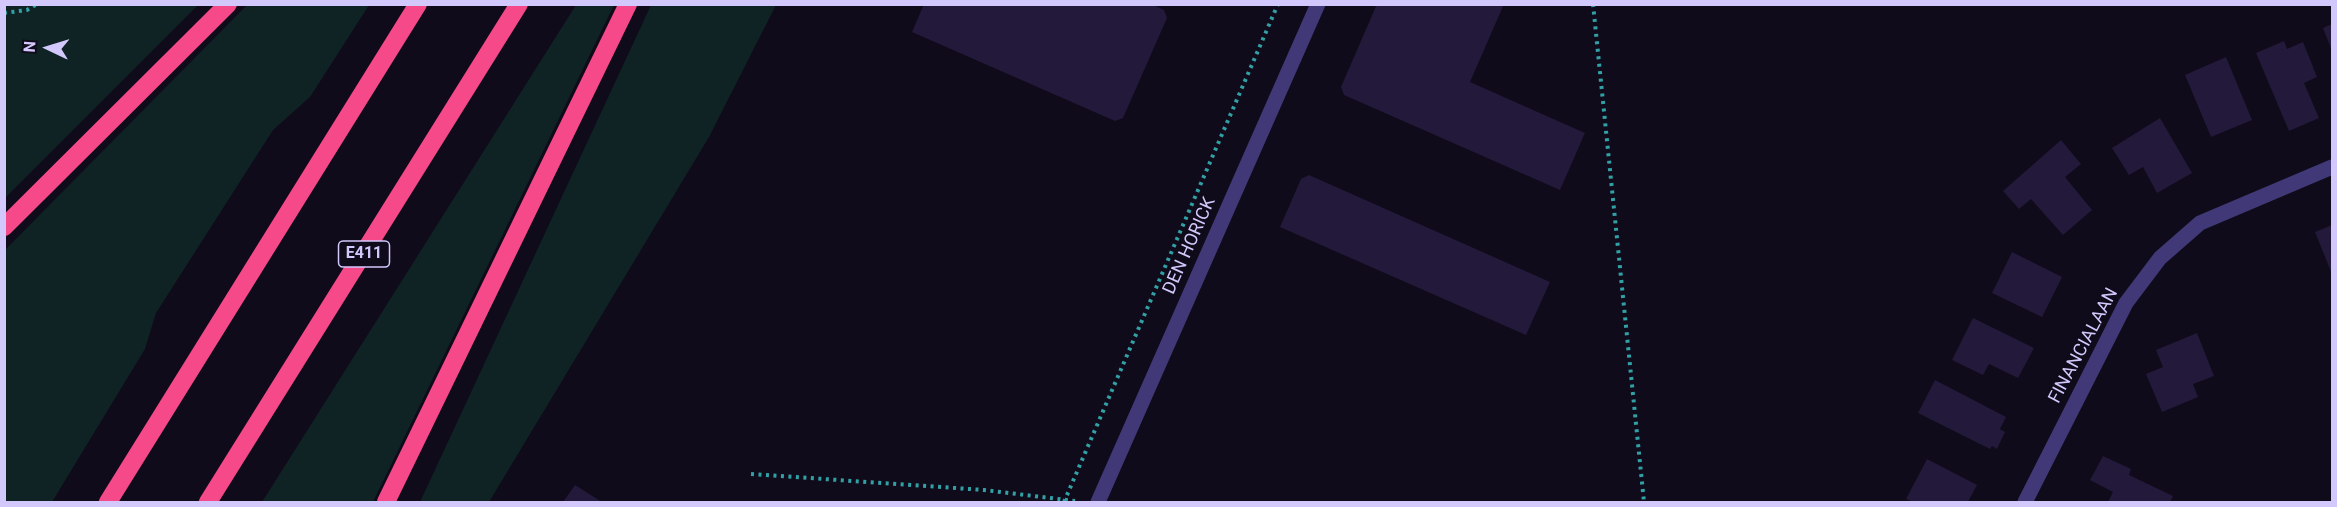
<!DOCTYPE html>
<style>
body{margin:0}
#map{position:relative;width:2337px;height:507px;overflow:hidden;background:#100b1a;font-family:Roboto,sans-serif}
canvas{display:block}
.frame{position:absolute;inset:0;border:6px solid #d3c8fc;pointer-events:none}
.north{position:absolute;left:18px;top:18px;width:60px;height:60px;-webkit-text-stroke:4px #100b1a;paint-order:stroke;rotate:274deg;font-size:16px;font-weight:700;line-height:24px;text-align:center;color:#d3c8fc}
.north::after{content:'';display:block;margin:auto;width:21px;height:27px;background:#d3c8fc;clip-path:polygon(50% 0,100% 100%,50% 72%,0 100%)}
</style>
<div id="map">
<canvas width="2337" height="507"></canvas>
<div class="frame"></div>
<div class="north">N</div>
</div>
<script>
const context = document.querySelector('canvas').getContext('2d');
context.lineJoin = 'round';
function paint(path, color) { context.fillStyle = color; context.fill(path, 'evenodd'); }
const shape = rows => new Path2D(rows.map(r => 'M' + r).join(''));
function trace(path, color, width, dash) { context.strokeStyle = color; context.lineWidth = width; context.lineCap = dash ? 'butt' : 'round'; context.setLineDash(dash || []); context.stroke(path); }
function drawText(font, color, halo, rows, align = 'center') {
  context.font = font + ' Roboto,sans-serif'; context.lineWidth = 5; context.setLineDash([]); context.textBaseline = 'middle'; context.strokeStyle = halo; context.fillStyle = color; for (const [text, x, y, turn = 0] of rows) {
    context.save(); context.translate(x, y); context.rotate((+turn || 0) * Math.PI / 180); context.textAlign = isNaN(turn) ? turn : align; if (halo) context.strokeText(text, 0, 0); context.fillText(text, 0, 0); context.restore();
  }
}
const green = shape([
 [5,4,198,5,5,198,4,5],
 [247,5,369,5,310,97,273,130,156,313,145,349,52,502,5,502,5,250],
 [576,5,614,5,373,502,262,502],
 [651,5,776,5,709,137,489,502,420,502]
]);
const building = shape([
 [924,4,1151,4,1164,10,1167,18,1123,118,1115,121,912,32],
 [1377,4,1504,4,1470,82,1585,133,1560,190,1344,95,1341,87],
 [2332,24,2332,51,2323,28],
 [2284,41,2287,49,2303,42,2317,77,2304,83,2319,118,2289,131,2256,53],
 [2226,57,2252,120,2211,137,2185,75],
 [2160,118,2192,173,2157,193,2143,167,2129,175,2112,148],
 [2061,140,2081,164,2065,177,2092,210,2063,235,2031,199,2019,209,2003,191],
 [1309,175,1550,282,1526,335,1280,227,1301,179],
 [2332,225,2332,274,2315,232],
 [2012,252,2062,277,2042,317,1992,293],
 [1973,318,2034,348,2018,378,1989,364,1983,375,1952,360],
 [2197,333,2214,376,2193,384,2198,397,2162,412,2146,374,2163,367,2156,350],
 [1935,380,2006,417,2000,429,2005,432,1997,449,1992,446,1990,449,1918,413],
 [2103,456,2131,469,2129,475,2173,496,2170,502,2108,502,2113,492,2090,480],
 [1927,459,1977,485,1968,502,1913,502,1906,499],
 [575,485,602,502,563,502]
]);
const path = shape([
 [1593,4,1644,502],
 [4,13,27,10,37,4],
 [751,474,984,490,1075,501],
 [1064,502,1278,4]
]);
const street = shape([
 [1098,502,1318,4],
 [2025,502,2126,303,2160,258,2200,223,2332,167]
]);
const highway = shape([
 [4,227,228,4],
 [108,502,418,4],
 [208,502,519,4],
 [386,502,628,4]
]);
const shields = [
 [364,254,51]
];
const shieldNames = [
 ["E411",364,254]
];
const streetNames = [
 ["DEN HORICK",1190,246,-66],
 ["FINANCIALAAN",2084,346,-62]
];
paint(green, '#0f2224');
paint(building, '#23193a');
trace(path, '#32a1a6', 4, [3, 4.5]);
trace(street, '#413977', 15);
trace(highway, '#f6498a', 18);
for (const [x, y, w] of shields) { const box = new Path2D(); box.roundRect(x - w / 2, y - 13, w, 26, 4.5); context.fillStyle = '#100b1a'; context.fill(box); trace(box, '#d3c8fc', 1.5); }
drawText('bold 16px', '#d3c8fc', null, shieldNames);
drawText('18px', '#d3c8fc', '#100b1a', streetNames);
</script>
